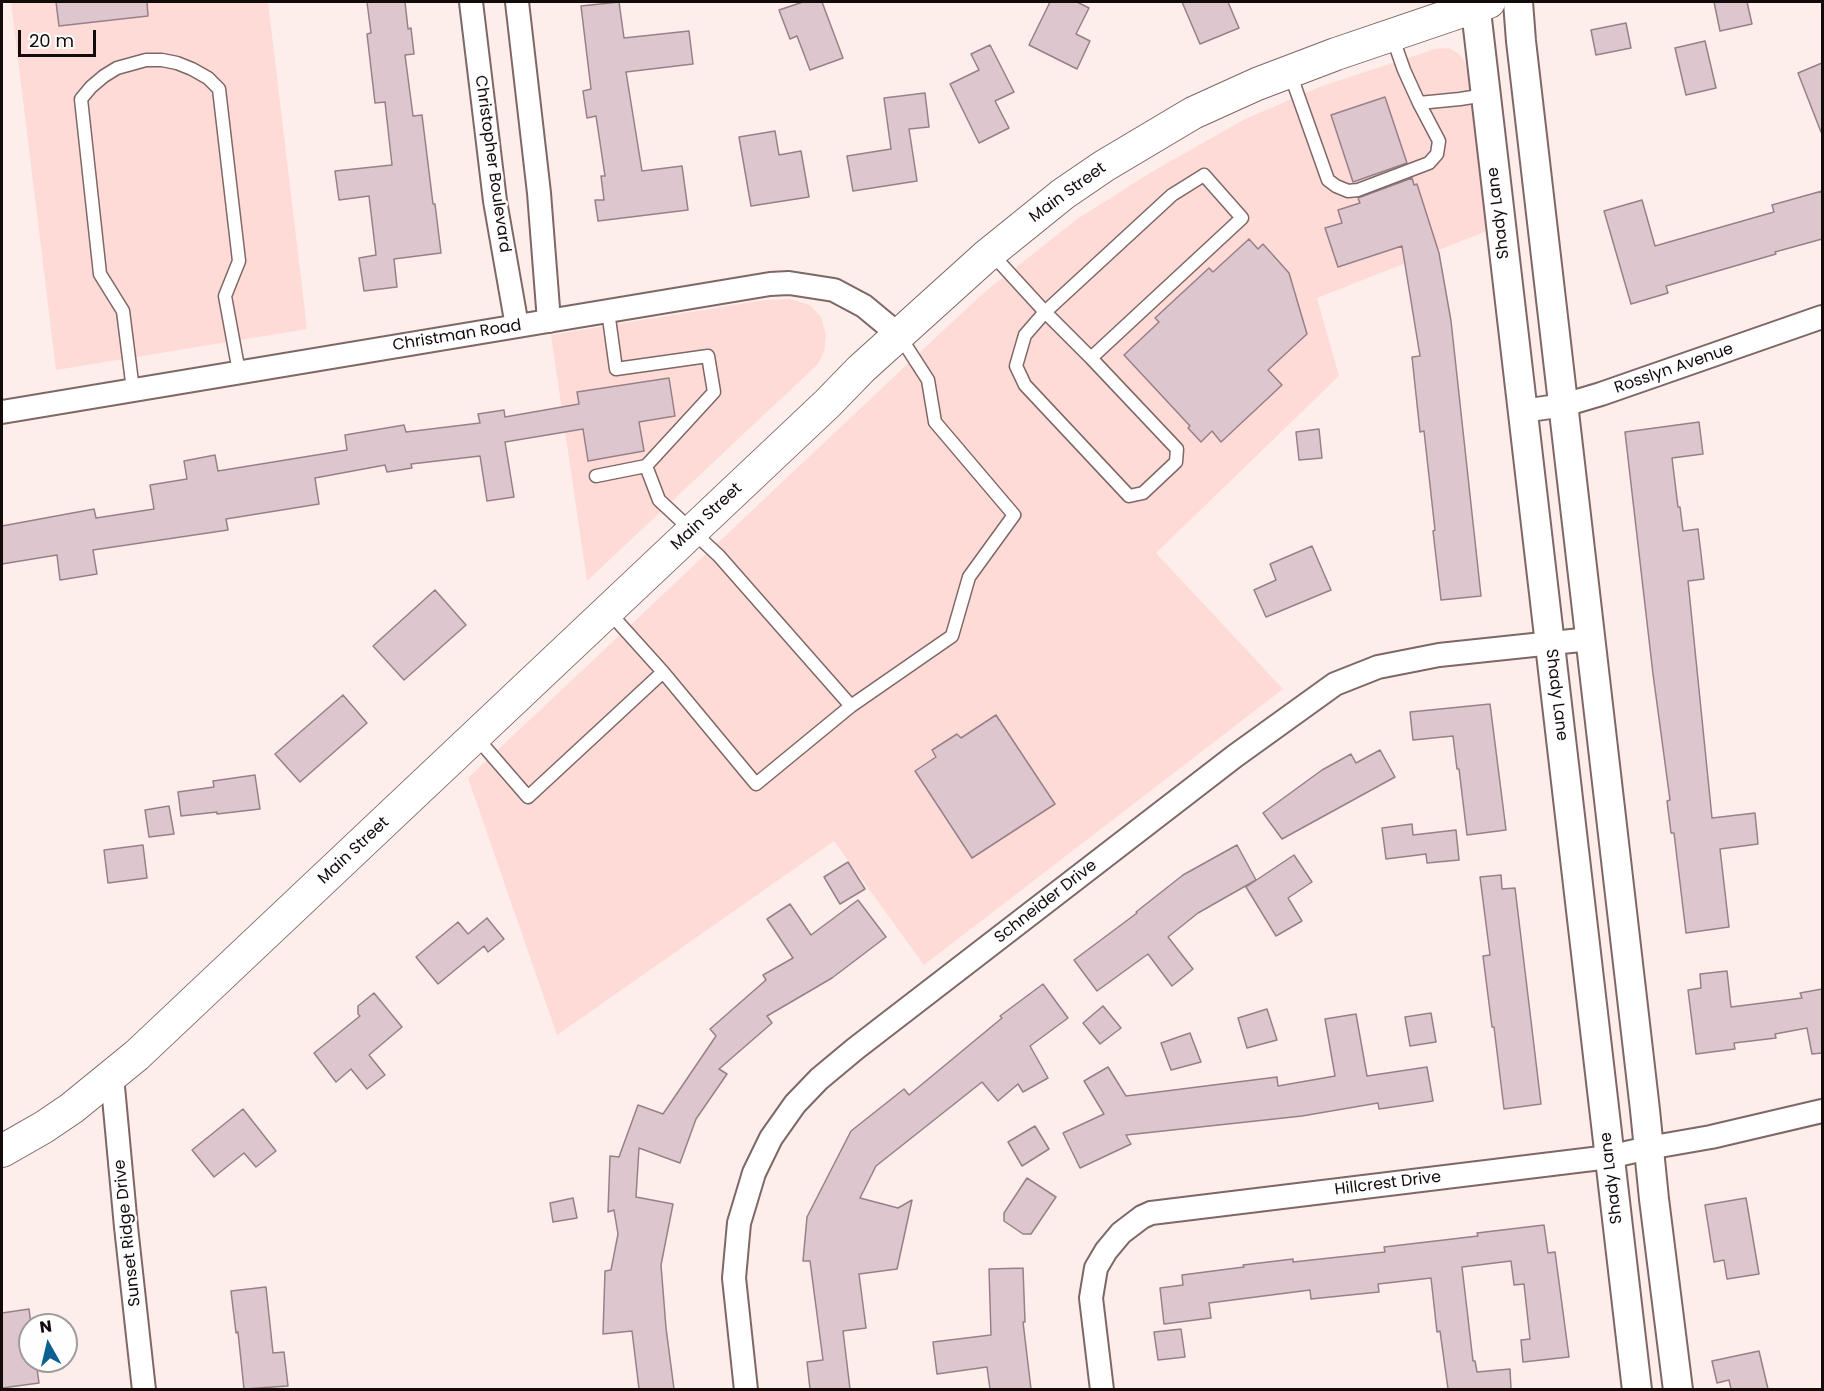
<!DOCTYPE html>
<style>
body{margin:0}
#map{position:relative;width:1824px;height:1391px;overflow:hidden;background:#fdedeb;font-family:Poppins,sans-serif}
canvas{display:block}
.frame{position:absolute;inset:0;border:3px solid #130a0a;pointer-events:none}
.north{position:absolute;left:18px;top:1313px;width:60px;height:60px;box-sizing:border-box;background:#fefefe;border:2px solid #a09c9c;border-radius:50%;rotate:352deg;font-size:16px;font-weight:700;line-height:24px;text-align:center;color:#130a0a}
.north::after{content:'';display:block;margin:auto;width:21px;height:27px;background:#0b6092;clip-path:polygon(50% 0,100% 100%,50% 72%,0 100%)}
.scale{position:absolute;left:18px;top:30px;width:78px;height:27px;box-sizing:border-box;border:3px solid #130a0a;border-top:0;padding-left:8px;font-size:18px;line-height:21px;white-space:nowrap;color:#130a0a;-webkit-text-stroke:4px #fefefe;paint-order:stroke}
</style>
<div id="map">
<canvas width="1824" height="1391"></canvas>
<div class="frame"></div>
<div class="north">N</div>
<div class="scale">20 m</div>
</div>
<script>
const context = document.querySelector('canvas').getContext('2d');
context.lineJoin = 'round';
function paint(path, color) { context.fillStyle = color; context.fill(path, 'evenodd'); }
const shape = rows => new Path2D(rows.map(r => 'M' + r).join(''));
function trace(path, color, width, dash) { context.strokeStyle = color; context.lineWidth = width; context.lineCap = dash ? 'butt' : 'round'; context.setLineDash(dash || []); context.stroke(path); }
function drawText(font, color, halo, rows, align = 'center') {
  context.font = font + ' Poppins,sans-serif'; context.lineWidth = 5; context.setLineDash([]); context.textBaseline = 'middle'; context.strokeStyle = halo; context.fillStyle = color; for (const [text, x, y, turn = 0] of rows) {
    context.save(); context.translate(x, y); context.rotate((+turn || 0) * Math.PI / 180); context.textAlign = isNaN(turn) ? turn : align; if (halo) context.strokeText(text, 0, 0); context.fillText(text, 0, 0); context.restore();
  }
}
const built = shape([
 [11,2,268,2,307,329,56,370],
 [1449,48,1458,53,1465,62,1468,77,1487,231,1317,298,1339,376,1156,553,1283,689,924,965,834,841,557,1035,468,778,949,325,986,291,1077,219,1150,173,1245,119,1322,86,1435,49],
 [790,299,810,305,821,317,826,336,824,352,818,364,587,581,551,335,765,300]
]);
const building = shape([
 [56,2,147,2,148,16,59,26,56,2],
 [367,2,405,2,408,29,411,28,414,54,405,55,413,116,422,115,433,204,435,204,441,253,394,259,397,287,364,291,359,258,376,255,369,196,339,200,335,171,392,165,385,102,375,103,367,34,371,33,367,2],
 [619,2,624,38,689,31,693,64,626,72,642,171,682,166,688,210,598,221,595,200,604,200,601,176,605,176,596,116,587,118,583,91,591,89,581,6,619,2],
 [803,2,822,2,843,58,810,70,797,36,790,39,779,10,803,2],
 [1050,2,1077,2,1089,8,1076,34,1090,41,1077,69,1029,45,1050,2],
 [1182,2,1228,2,1239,28,1200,44,1182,2],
 [1714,2,1747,2,1752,24,1720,31,1714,2],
 [1626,23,1631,48,1596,55,1591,30,1626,23],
 [1705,41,1716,88,1686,95,1675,48,1705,41],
 [990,45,1014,92,995,101,1009,128,979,143,950,84,979,70,971,54,990,45],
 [1822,63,1822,132,1821,132,1798,73,1822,63],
 [925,93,929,127,909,129,917,181,853,191,847,156,891,149,884,98,925,93],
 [1385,97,1407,163,1353,182,1331,115,1385,97],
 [775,131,779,155,801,151,809,197,751,206,739,137,775,131],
 [1412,178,1414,185,1417,184,1439,253,1451,321,1481,596,1441,600,1433,531,1435,530,1424,431,1420,432,1412,357,1420,356,1402,246,1338,267,1325,228,1342,223,1338,210,1360,203,1358,198,1412,178],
 [1822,191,1822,239,1775,252,1776,254,1666,286,1668,293,1631,304,1604,211,1642,200,1655,246,1774,212,1772,205,1822,191],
 [1249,239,1258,249,1263,244,1289,273,1307,334,1268,370,1282,385,1221,442,1212,431,1201,442,1188,428,1190,426,1124,355,1159,322,1155,318,1209,268,1213,272,1249,239],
 [669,378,675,416,639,422,644,451,588,461,583,429,505,442,514,497,487,501,480,456,411,464,412,468,387,472,385,465,315,478,319,504,226,519,228,530,93,550,97,574,60,580,57,555,2,564,2,526,94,509,96,518,154,509,150,485,187,479,184,461,215,455,218,471,347,450,345,435,404,425,406,432,480,423,478,414,504,410,505,417,579,404,577,392,669,378],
 [1699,422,1703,454,1672,458,1678,507,1680,507,1683,531,1698,529,1704,579,1688,581,1712,818,1755,813,1758,844,1720,849,1729,927,1686,933,1674,833,1671,833,1667,801,1670,800,1653,674,1625,432,1699,422],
 [1319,429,1322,458,1299,460,1296,432,1319,429],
 [1312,546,1331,590,1266,617,1254,590,1276,580,1270,564,1312,546],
 [435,590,466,625,404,680,373,646,435,590],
 [343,695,367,723,300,782,275,754,343,695],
 [1490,704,1506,830,1467,835,1459,769,1457,769,1453,736,1413,740,1410,712,1490,704],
 [996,715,1055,804,972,858,915,771,936,757,932,750,957,734,961,738,996,715],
 [1380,750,1395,777,1282,839,1263,813,1322,770,1351,754,1356,763,1380,750],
 [255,775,260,809,217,814,217,812,181,816,178,792,214,787,213,781,255,775],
 [169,806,174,834,149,837,145,810,169,806],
 [1412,824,1413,835,1456,830,1459,860,1427,863,1426,854,1386,859,1382,828,1412,824],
 [143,845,147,878,108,883,104,850,143,845],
 [1237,845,1256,880,1198,913,1168,937,1193,969,1172,986,1148,954,1097,991,1074,960,1137,913,1136,912,1183,875,1237,845],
 [1294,855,1312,882,1288,898,1302,921,1276,936,1246,887,1294,855],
 [848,862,865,889,840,904,824,877,848,862],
 [1501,875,1502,889,1515,888,1541,1104,1504,1109,1494,1027,1492,1027,1483,956,1490,955,1480,877,1501,875],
 [858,900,886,937,832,978,767,1016,772,1023,719,1069,727,1074,696,1119,680,1163,639,1148,636,1197,673,1204,661,1265,666,1328,674,1389,639,1389,632,1331,603,1334,605,1271,611,1270,618,1234,614,1210,608,1212,610,1156,619,1157,638,1105,663,1114,716,1036,710,1029,766,980,763,975,793,958,767,919,790,904,811,935,858,900],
 [487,918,504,939,488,952,484,946,438,984,416,957,458,922,468,934,487,918],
 [1727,971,1731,1007,1802,998,1800,993,1822,989,1822,1053,1812,1054,1807,1028,1775,1034,1776,1038,1734,1043,1735,1049,1696,1054,1688,990,1701,988,1700,974,1727,971],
 [1043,984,1068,1018,1030,1046,1048,1078,1023,1092,1018,1084,998,1101,982,1082,876,1166,860,1198,898,1208,912,1200,897,1269,859,1274,866,1328,843,1331,850,1389,810,1389,807,1362,823,1360,810,1261,803,1261,807,1217,851,1131,904,1089,909,1095,1002,1018,1000,1016,1043,984],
 [374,993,402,1027,369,1055,385,1075,367,1089,351,1069,336,1082,314,1053,360,1016,358,1014,358,1006,374,993],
 [1103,1006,1121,1028,1100,1044,1083,1023,1103,1006],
 [1267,1009,1277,1040,1247,1048,1238,1018,1267,1009],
 [1431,1013,1436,1042,1410,1046,1405,1017,1431,1013],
 [1356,1014,1367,1076,1427,1067,1433,1101,1379,1109,1378,1103,1302,1116,1126,1135,1131,1144,1080,1168,1063,1133,1104,1114,1084,1081,1108,1067,1126,1096,1277,1077,1278,1086,1335,1076,1325,1019,1356,1014],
 [1190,1033,1201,1062,1171,1070,1161,1043,1190,1033],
 [243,1109,276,1151,256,1167,244,1153,214,1177,192,1150,243,1109],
 [1035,1126,1049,1149,1022,1166,1008,1142,1035,1126],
 [1027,1178,1056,1197,1031,1234,1023,1234,1004,1221,1004,1213,1027,1178],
 [573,1198,577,1218,553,1222,550,1203,573,1198],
 [1746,1198,1759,1274,1727,1279,1724,1260,1714,1262,1705,1205,1746,1198],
 [1544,1225,1548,1253,1555,1252,1569,1357,1523,1362,1521,1340,1530,1339,1524,1284,1514,1285,1511,1261,1462,1267,1473,1361,1475,1361,1477,1372,1510,1369,1511,1389,1448,1389,1440,1331,1437,1332,1431,1278,1378,1284,1379,1292,1311,1299,1310,1290,1209,1303,1211,1318,1164,1324,1160,1288,1183,1285,1182,1275,1244,1267,1243,1265,1293,1259,1293,1262,1385,1252,1384,1247,1478,1236,1477,1233,1544,1225],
 [1023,1268,1025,1322,1023,1322,1031,1389,990,1389,987,1367,937,1374,933,1342,991,1335,989,1269,1023,1268],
 [266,1287,273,1353,284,1352,288,1386,244,1389,238,1332,236,1333,231,1291,266,1287],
 [29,1309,31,1325,30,1325,30,1361,36,1361,39,1383,2,1388,2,1313,29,1309],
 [1181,1329,1185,1357,1158,1360,1154,1332,1181,1329],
 [1759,1351,1768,1389,1731,1389,1729,1380,1717,1383,1712,1361,1759,1351]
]);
const service = shape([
 [1392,36,1404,70,1419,103,1460,99,1485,95],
 [1290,73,1328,180,1336,186,1348,191,1358,190,1429,163,1437,154,1439,141,1419,103],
 [991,253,1045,312,1091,358,1177,449,1176,462,1143,493,1129,496,1025,385,1016,366,1025,335,1045,312,1172,195,1204,175,1242,218,1091,358],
 [133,390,123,311,100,274,81,99,91,87,104,76,117,68,146,60,162,60,177,63,192,69,208,78,219,89,239,261,225,296,239,372],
 [646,466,659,500,719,556,851,706,756,784,663,672],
 [596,476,646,466,714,392,708,356,616,369,608,311],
 [851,706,952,636,969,577,1014,515,935,422,928,380,899,335],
 [476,737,528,797,663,672,608,611]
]);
const minor = shape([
 [471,2,495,201,517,326],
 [517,2,539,193,549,321],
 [1523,411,1564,405,1601,394,1822,317],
 [2,412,770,284,789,283,834,290,864,306,899,335],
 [112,1076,126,1227,144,1390],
 [746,1390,734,1278,739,1223,754,1173,771,1138,795,1104,819,1079,855,1049,1235,756,1335,684,1378,667,1439,655,1590,639],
 [1102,1390,1091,1298,1096,1268,1106,1251,1121,1233,1142,1217,1151,1213,1609,1157,1648,1148,1711,1137,1822,1111]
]);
const tertiary = shape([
 [1475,2,1637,1390],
 [1518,2,1521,41,1645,1110,1654,1199,1678,1390]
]);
const secondary = shape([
 [2,1151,44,1127,72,1108,137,1055,828,403,861,369,985,257,1063,194,1104,166,1193,113,1257,84,1336,54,1489,2]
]);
const streetNames = [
 ["Christopher Boulevard",492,164,82],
 ["Main Street",1068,193,-36],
 ["Shady Lane",1499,213,-97],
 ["Christman Road",457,336,-9],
 ["Rosslyn Avenue",1674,369,-19],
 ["Main Street",707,517,-43],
 ["Shady Lane",1556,695,83],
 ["Main Street",354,851,-43],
 ["Schneider Drive",1046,902,-38],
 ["Shady Lane",1612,1178,-97],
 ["Hillcrest Drive",1388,1184,-7],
 ["Sunset Ridge Drive",128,1233,-96]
];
paint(built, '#ffdbd8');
paint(building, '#dec6ce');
trace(building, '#978088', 1.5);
trace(service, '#7e6765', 15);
trace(minor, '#7e6765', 26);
trace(tertiary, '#7e6765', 32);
trace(secondary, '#7e6765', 34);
trace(service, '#fff', 12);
trace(minor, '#fff', 22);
trace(tertiary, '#fff', 28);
trace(secondary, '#fff', 32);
drawText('16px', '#130a0a', '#fefefe', streetNames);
</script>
